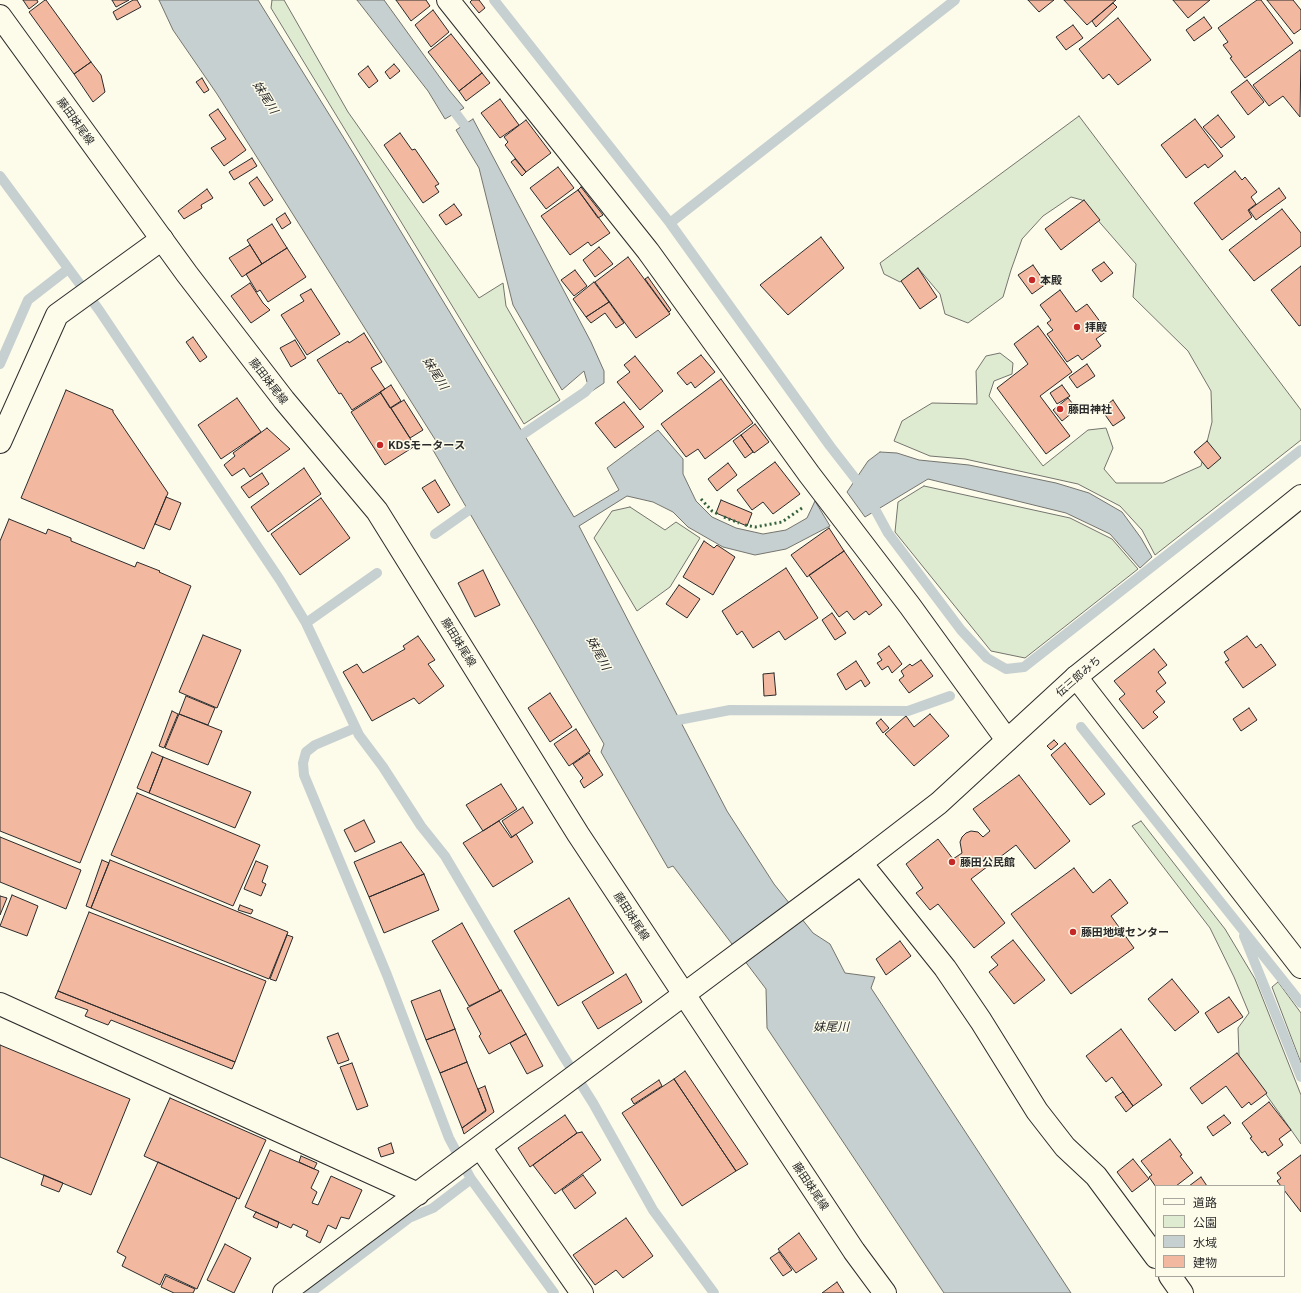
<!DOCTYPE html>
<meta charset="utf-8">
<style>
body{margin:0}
#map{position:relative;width:1301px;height:1293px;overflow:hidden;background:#fdfbea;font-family:Georgia,"Noto Sans JP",serif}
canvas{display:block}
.legend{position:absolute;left:1155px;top:1185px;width:130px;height:92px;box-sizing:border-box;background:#fdfbea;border:1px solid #a9a89e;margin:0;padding:5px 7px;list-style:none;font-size:12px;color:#2b2b2b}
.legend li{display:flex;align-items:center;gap:8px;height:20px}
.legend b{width:20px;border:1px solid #a9a89e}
</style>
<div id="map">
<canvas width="1301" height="1293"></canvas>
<ul class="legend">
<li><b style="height:5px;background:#fdfbea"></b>道路</li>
<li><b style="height:11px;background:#deebd1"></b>公園</li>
<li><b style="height:11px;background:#c7d0d0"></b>水域</li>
<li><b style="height:11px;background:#f2b8a0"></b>建物</li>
</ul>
</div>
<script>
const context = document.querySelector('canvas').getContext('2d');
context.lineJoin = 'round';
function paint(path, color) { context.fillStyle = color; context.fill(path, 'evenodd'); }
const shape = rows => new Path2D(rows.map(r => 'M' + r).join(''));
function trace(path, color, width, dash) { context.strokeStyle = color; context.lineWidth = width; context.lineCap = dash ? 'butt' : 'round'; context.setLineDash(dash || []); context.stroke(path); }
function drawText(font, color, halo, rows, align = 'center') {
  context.font = font + ' Georgia,"Noto Sans JP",serif'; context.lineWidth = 3; context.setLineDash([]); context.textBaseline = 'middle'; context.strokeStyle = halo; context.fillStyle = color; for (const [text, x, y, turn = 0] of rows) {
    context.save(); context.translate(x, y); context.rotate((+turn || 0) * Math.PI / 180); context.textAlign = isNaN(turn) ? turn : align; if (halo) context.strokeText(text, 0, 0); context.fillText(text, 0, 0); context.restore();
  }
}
const green = shape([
 [272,0,284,0,348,112,479,298,503,283,506,306,560,400,524,424,271,8,272,0],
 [1079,116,1301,410,1301,440,1155,555,1142,530,1120,506,1078,484,965,459,930,456,894,441,902,421,932,403,977,404,976,371,986,356,1000,353,1013,363,1012,374,994,381,989,396,1043,466,1088,430,1106,428,1113,448,1104,469,1116,483,1163,483,1201,466,1212,422,1211,391,1188,351,1133,297,1136,264,1095,217,1082,200,1071,197,1043,216,1022,239,1011,270,1003,297,968,323,945,314,940,294,918,268,900,282,884,274,880,263,1079,116],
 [924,486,1070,518,1112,539,1138,569,1025,658,991,651,895,532,898,502,924,486],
 [630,507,665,530,676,522,700,538,670,587,637,611,594,538,612,511,630,507],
 [1141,821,1225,929,1255,979,1301,1095,1301,1144,1239,1056,1238,1028,1249,1013,1234,977,1210,928,1132,826,1141,821],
 [1278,982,1301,1013,1301,1063,1272,987,1278,982]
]);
const water = shape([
 [159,0,258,0,355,156,574,517,619,490,607,468,658,430,683,459,683,474,696,501,712,517,736,528,763,534,786,530,807,518,815,501,830,526,786,549,755,555,723,547,688,527,673,512,653,502,627,496,579,526,727,811,774,884,813,933,830,944,845,973,875,977,871,988,1071,1293,944,1293,767,1028,766,989,673,866,668,868,601,752,604,744,433,450,436,441,217,94,173,30,159,0],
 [357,0,384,0,449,90,464,108,445,119,428,91,357,0],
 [473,119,591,342,604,371,604,383,592,391,587,382,584,371,562,390,513,305,479,168,456,130,473,119],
 [880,452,897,453,919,460,969,465,1056,483,1089,493,1122,512,1141,538,1152,557,1140,568,1110,534,1066,513,928,479,865,517,847,492,868,461,880,452]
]);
const stream = shape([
 [494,0,670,223,830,446,865,491,888,533,961,630,987,658,1006,669,1024,667,1301,450],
 [448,103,472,135],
 [0,176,99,310,280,580,306,623,359,735,383,767,421,826,445,856,562,1054,593,1103,653,1210,714,1293],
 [670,223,955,0],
 [0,364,28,300,68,269],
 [513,441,585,392,596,380,595,375],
 [435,534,479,503],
 [306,623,377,573],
 [668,722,730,710,908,711,950,696],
 [1081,727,1301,1003],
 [355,728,315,745,306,752,303,763,304,775,387,975,449,1138,471,1179,554,1293],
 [1244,936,1301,1077],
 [310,1293,409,1218,433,1208,471,1179]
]);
const building = shape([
 [23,0,37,0,38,2,29,9,23,0],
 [45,0,46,0,91,62,74,74,29,12,45,0],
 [112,0,129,0,116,7,112,0],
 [133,0,137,0,141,7,117,20,113,12,133,0],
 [396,0,426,0,430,6,411,21,396,0],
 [472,0,479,0,485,8,479,13,470,2,472,0],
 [1028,0,1054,0,1039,12,1028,0],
 [1064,0,1116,0,1087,25,1064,0],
 [1173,0,1210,0,1188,18,1173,0],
 [1257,0,1261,0,1293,43,1245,78,1230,58,1232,57,1223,45,1228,42,1218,28,1257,0],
 [1267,0,1293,0,1301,10,1301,29,1294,34,1267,0],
 [1113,3,1117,7,1096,27,1092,21,1113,3],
 [433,10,449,32,431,47,415,25,433,10],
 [1204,17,1212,28,1194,41,1186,30,1204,17],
 [1118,18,1151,60,1118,85,1109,74,1103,79,1079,49,1118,18],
 [1073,25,1083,38,1066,50,1056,37,1073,25],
 [451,34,482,73,459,91,428,52,451,34],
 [1300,50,1301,52,1300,117,1283,96,1269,106,1253,85,1300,50],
 [91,62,101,75,105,92,93,102,74,74,91,62],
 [394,64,400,71,390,79,385,72,394,64],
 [368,66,378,81,369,88,358,74,368,66],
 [482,73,490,83,466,101,459,91,482,73],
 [202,78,209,90,204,93,196,82,202,78],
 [1247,80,1264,102,1248,115,1231,92,1247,80],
 [500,99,519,125,500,138,481,113,500,99],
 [218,109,246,150,224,166,211,148,226,139,209,115,218,109],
 [1218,115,1235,137,1221,148,1203,127,1218,115],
 [1195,119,1223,156,1208,168,1205,164,1186,178,1161,145,1195,119],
 [526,120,551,153,526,172,505,145,508,142,504,137,526,120],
 [400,133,412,150,415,149,439,184,435,186,439,192,423,203,384,145,400,133],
 [252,158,257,166,234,180,229,172,252,158],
 [515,159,526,172,522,176,511,162,515,159],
 [558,167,574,188,546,209,530,188,558,167],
 [1235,171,1242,180,1245,177,1257,192,1251,197,1256,204,1248,210,1252,217,1222,240,1194,203,1235,171],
 [257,177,273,200,264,206,249,183,257,177],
 [581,187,603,215,598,218,578,190,581,187],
 [1279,188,1286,198,1256,220,1249,210,1279,188],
 [207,189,213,198,201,205,202,208,184,219,178,211,207,189],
 [578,190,610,233,591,246,588,242,570,255,541,216,578,190],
 [1084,200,1100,220,1061,250,1045,229,1084,200],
 [454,204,462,215,446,225,439,215,454,204],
 [1282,209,1301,233,1301,246,1254,281,1229,250,1282,209],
 [285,213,291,223,282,229,276,219,285,213],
 [272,224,287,248,262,264,247,240,272,224],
 [821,237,844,268,788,315,760,285,821,237],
 [250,245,262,264,242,277,229,258,250,245],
 [599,247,613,264,595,277,583,260,599,247],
 [287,248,306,277,268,302,260,290,257,292,246,274,287,248],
 [628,257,670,314,636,338,595,282,628,257],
 [1104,262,1113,273,1101,282,1092,270,1104,262],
 [1033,265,1046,284,1032,294,1018,275,1033,265],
 [1301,266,1301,325,1299,326,1271,290,1301,266],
 [918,268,937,297,920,309,901,281,918,268],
 [575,270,587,286,574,296,561,280,575,270],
 [648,277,671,310,669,312,645,279,648,277],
 [594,282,609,302,586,317,573,299,594,282],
 [250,283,263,303,270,310,251,323,231,296,250,283],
 [311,289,340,334,307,355,281,315,304,301,300,295,311,289],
 [1060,290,1076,312,1087,304,1107,331,1096,339,1101,346,1082,360,1078,355,1067,362,1047,334,1053,330,1047,323,1051,320,1040,305,1060,290],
 [609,302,624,323,616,328,605,313,591,323,586,317,609,302],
 [1038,326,1072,372,1040,396,1070,436,1046,454,997,388,1028,364,1014,344,1038,326],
 [364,333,382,362,371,368,385,389,352,410,341,393,339,394,317,360,348,341,349,343,364,333],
 [193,337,207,357,200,362,186,342,193,337],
 [295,340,306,358,291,367,280,348,295,340],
 [701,355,715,372,695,388,691,382,687,385,677,373,701,355],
 [635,356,663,391,640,410,617,382,630,372,624,365,635,356],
 [1087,364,1095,376,1077,388,1069,377,1087,364],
 [721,379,753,423,705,459,698,449,686,457,661,424,721,379],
 [391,385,401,401,390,408,380,392,391,385],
 [1062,385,1070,396,1057,404,1050,393,1062,385],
 [66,390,113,410,113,412,168,493,144,549,21,498,66,390],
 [381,393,415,446,385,465,351,412,381,393],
 [237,398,261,432,221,459,198,425,237,398],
 [1068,398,1077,409,1062,421,1053,410,1068,398],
 [404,400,423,430,410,438,391,408,404,400],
 [1113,400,1125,418,1113,426,1101,409,1113,400],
 [624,402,644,427,615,448,595,423,624,402],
 [755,424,769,442,754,453,741,435,755,424],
 [267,428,290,449,250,477,244,468,232,476,224,465,235,456,233,453,267,428],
 [741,435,753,452,745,458,733,441,741,435],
 [1207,441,1221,458,1208,469,1194,452,1207,441],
 [775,462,800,494,773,514,763,502,752,510,737,490,775,462],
 [728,463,737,475,717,491,708,479,728,463],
 [304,468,321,494,268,532,251,507,304,468],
 [262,473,269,484,249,498,241,487,262,473],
 [435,480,450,505,438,513,422,488,435,480],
 [166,497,181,503,170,530,155,524,166,497],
 [321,498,350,538,300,575,271,534,321,498],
 [721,500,752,513,747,526,716,513,721,500],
 [9,519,46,534,48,529,71,538,71,541,135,567,137,562,160,571,159,572,191,586,80,863,0,831,0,541,9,519],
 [829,528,844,551,807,577,791,555,829,528],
 [704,541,714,548,717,545,735,557,713,595,683,577,704,541],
 [844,551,882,605,869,615,866,611,854,620,847,611,839,617,809,575,844,551],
 [786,568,818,618,785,640,779,631,753,648,742,631,737,635,722,611,786,568],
 [483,570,500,605,475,617,458,583,483,570],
 [679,585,700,599,687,618,666,604,679,585],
 [832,613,846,633,835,640,822,620,832,613],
 [203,635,241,650,217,708,179,692,203,635],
 [418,636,435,660,428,664,444,686,419,704,414,698,372,721,343,672,357,664,363,673,405,649,403,646,418,636],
 [1247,636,1256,648,1261,644,1276,665,1243,688,1225,662,1229,660,1224,652,1247,636],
 [889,646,902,664,892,673,888,666,882,670,877,663,882,660,878,654,889,646],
 [1154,649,1167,665,1158,672,1166,683,1156,691,1165,702,1153,712,1158,717,1143,729,1119,699,1125,694,1114,681,1154,649],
 [921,660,933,676,909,693,899,680,904,676,901,671,910,664,912,666,921,660],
 [856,661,870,683,865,687,861,680,846,690,837,674,856,661],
 [774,673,776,695,764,696,763,674,774,673],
 [550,693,572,727,550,742,528,708,550,693],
 [186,696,215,708,208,725,179,714,186,696],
 [1249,708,1257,720,1241,731,1233,719,1249,708],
 [172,711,178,714,164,748,159,746,172,711],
 [179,714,222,731,208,765,165,748,179,714],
 [930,714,949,736,914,766,885,734,906,716,914,727,930,714],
 [881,719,889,728,883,733,876,723,881,719],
 [576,729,590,751,569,766,554,744,576,729],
 [1054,740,1058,744,1051,750,1047,746,1054,740],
 [1065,743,1105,794,1090,805,1051,755,1065,743],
 [152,752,163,757,149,793,137,788,152,752],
 [589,753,603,775,584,788,580,781,583,778,573,764,589,753],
 [163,757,251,792,235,828,149,793,163,757],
 [1019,775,1070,841,1035,869,1016,845,971,879,1005,923,974,948,938,904,930,910,916,893,923,888,906,864,938,839,953,859,962,853,960,842,962,837,966,833,971,831,978,832,983,837,990,831,973,809,1019,775],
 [501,784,517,809,483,831,466,805,501,784],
 [137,793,260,845,233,906,111,855,137,793],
 [523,807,533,823,512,837,502,821,523,807],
 [364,820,375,842,355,852,344,830,364,820],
 [499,821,511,838,516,834,533,862,493,887,463,843,499,821],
 [0,837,81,870,66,909,0,882,0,837],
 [401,842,424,874,369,897,354,862,401,842],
 [102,860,109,863,91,908,86,906,102,860],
 [110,860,288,932,269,979,91,908,110,860],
 [256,861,268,866,262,882,266,884,261,896,244,889,256,861],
 [1074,868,1093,893,1110,879,1128,903,1111,916,1134,948,1071,994,1011,914,1074,868],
 [424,874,439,910,384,933,369,897,424,874],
 [12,895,38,906,27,936,0,926,12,895],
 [0,896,7,898,0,915,0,896],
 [569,898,614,973,558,1006,514,931,569,898],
 [240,905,253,910,251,914,238,910,240,905],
 [89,912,266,981,235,1062,58,991,89,912],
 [462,923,500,991,469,1006,432,941,462,923],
 [287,935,293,937,276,981,270,979,287,935],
 [1013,940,1045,980,1014,1004,989,972,998,965,991,957,1013,940],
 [900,941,911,956,886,975,876,959,900,941],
 [626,974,642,1002,598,1029,582,1002,626,974],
 [1172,979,1199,1012,1175,1031,1148,999,1172,979],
 [440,990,455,1029,426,1040,411,1001,440,990],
 [501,990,526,1034,489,1054,479,1036,481,1034,467,1008,501,990],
 [58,991,235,1062,232,1069,111,1020,108,1025,85,1016,88,1010,55,998,58,991],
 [1229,997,1243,1017,1218,1033,1205,1013,1229,997],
 [455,1029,467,1062,440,1073,426,1040,455,1029],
 [1121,1029,1162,1085,1133,1106,1112,1077,1106,1082,1086,1056,1121,1029],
 [338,1033,349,1060,338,1064,327,1037,338,1033],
 [526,1034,543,1066,527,1074,510,1043,526,1034],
 [0,1045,130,1099,91,1195,0,1157,0,1045],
 [1237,1053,1267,1093,1251,1105,1249,1102,1242,1108,1226,1086,1202,1104,1190,1088,1237,1053],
 [467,1062,486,1110,462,1128,440,1073,467,1062],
 [352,1063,368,1106,357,1110,340,1067,352,1063],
 [685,1071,748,1164,736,1171,674,1079,685,1071],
 [674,1079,736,1171,682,1206,622,1113,674,1079],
 [659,1080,662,1086,634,1104,631,1099,659,1080],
 [485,1086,494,1112,464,1134,462,1128,486,1111,478,1089,485,1086],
 [1123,1092,1133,1106,1126,1112,1115,1097,1123,1092],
 [170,1098,266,1140,239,1199,144,1156,170,1098],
 [1269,1102,1291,1130,1279,1139,1283,1145,1268,1156,1265,1151,1262,1153,1250,1138,1252,1137,1242,1123,1269,1102],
 [565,1115,577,1133,530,1167,518,1148,565,1115],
 [1224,1115,1231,1123,1213,1136,1207,1127,1224,1115],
 [582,1132,601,1160,555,1194,533,1165,577,1133,582,1132],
 [1170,1139,1182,1155,1180,1156,1193,1173,1176,1186,1156,1187,1149,1177,1152,1175,1141,1161,1170,1139],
 [391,1143,394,1153,381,1157,378,1148,391,1143],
 [270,1150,319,1171,311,1188,317,1192,312,1203,318,1205,331,1176,362,1190,349,1219,341,1217,336,1229,328,1225,320,1243,306,1236,308,1231,293,1224,291,1228,245,1207,270,1150],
 [1301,1155,1301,1212,1284,1190,1284,1186,1281,1186,1277,1181,1281,1178,1277,1173,1301,1155],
 [301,1156,317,1163,314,1169,299,1162,301,1156],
 [1133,1159,1149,1179,1132,1192,1117,1172,1133,1159],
 [158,1162,237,1198,197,1289,165,1274,160,1285,122,1266,126,1257,117,1252,158,1162],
 [44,1175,63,1183,59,1192,41,1185,44,1175],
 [583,1175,596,1193,575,1209,562,1190,583,1175],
 [1201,1177,1207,1186,1189,1186,1201,1177],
 [256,1212,279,1222,277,1228,253,1217,256,1212],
 [626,1218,653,1256,623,1278,616,1270,595,1285,573,1255,626,1218],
 [799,1233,817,1259,796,1273,778,1249,799,1233],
 [225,1244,251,1258,234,1293,207,1280,225,1244],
 [779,1252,792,1270,783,1276,770,1258,779,1252],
 [166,1276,195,1289,193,1293,174,1293,161,1287,166,1276],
 [837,1282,844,1293,822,1293,837,1282]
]);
const street = shape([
 [448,0,648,251,809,474,910,606,1007,740],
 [0,442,57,315,162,239],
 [1076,677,1301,967],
 [0,1004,418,1194],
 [480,1147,582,1293],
 [1170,1276,1182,1293],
 [284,1293,722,966,861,863,945,968,981,1021,1037,1111,1065,1147,1096,1176,1156,1257]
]);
const secondary = shape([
 [0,16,187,274,284,400,377,511,578,834,854,1251,885,1293],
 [861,863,939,803,1076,677,1301,496]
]);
const hedge = shape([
 [701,499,712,511,718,514],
 [724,517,739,523],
 [745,525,755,527,782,522,802,508]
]);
const markers = [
 [1032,280,4,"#c62828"],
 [1077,327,4,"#c62828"],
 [1060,409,4,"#c62828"],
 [380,445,4,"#c62828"],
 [952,862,4,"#c62828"],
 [1073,932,4,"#c62828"]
];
const streetNames = [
 ["藤田妹尾線",76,121,54],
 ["藤田妹尾線",269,381,52],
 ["藤田妹尾線",459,642,58],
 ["伝三郎みち",1078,676,-41],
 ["藤田妹尾線",632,916,57],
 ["藤田妹尾線",811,1186,56]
];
const poiNames = [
 ["本殿",1040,280],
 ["拝殿",1085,327],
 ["藤田神社",1068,409],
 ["KDSモータース",388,445],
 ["藤田公民館",960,862],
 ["藤田地域センター",1081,932]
];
const waterNames = [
 ["妹尾川",266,97,58],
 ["妹尾川",436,373,58],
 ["妹尾川",599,653,62],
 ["妹尾川",831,1026]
];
paint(green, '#deebd1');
trace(green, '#74746e', 1);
paint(water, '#c7d0d0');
trace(water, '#74746e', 1);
trace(stream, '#c7d0d0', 10);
paint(building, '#f2b8a0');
trace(building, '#2b2b2b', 1);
trace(street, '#2b2b2b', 24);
trace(secondary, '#2b2b2b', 24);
trace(street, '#fdfbea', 22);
trace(secondary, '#fdfbea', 22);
trace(hedge, '#34623c', 3, [2, 3]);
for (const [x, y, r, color] of markers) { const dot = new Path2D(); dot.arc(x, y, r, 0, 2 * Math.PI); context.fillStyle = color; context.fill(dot); trace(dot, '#fdfbea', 1.5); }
drawText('11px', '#2b2b2b', '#fdfbea', streetNames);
drawText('bold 11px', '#2b2b2b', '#fdfbea', poiNames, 'left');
drawText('italic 12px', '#2b2b2b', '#fdfbea', waterNames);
</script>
